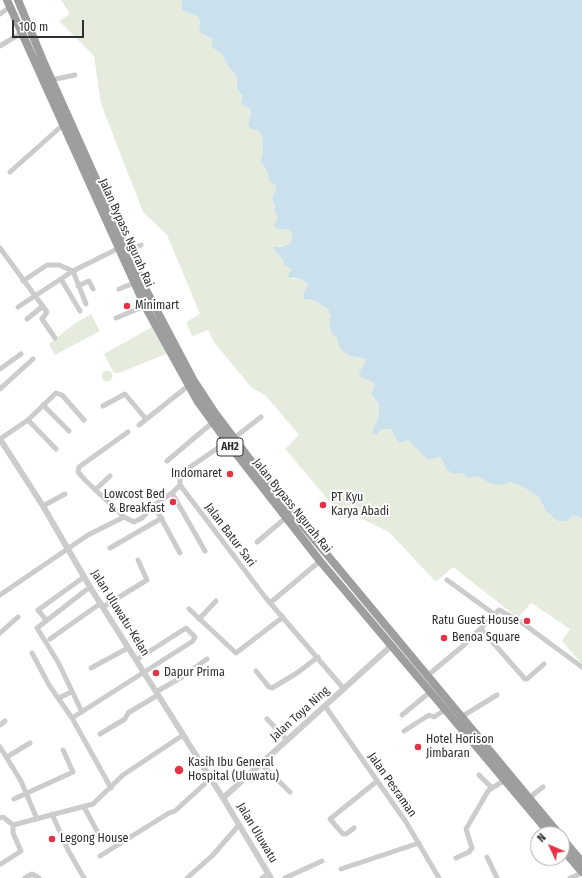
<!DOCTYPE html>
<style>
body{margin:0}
#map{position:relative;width:582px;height:878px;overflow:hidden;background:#fff;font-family:"Fira Sans Condensed",sans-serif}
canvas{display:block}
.north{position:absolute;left:530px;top:826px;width:40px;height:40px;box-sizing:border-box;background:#fff;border:1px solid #acacac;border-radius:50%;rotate:314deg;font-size:11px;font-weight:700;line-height:16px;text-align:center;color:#2f2f2f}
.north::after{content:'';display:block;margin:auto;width:14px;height:18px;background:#e63244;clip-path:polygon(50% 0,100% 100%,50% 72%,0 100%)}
.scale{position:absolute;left:12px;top:20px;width:72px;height:18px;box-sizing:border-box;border:2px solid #2f2f2f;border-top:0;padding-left:5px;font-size:12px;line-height:14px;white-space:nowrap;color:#2f2f2f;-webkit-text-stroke:3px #fff;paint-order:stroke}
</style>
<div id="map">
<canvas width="582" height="878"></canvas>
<div class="north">N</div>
<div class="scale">100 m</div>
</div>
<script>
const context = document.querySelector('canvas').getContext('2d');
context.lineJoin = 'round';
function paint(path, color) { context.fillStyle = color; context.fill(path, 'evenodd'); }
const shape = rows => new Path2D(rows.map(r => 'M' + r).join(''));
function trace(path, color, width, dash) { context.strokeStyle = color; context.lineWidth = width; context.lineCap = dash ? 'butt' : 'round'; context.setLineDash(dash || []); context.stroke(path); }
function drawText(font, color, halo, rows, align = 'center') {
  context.font = font + ' "Fira Sans Condensed",sans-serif'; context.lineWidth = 4; context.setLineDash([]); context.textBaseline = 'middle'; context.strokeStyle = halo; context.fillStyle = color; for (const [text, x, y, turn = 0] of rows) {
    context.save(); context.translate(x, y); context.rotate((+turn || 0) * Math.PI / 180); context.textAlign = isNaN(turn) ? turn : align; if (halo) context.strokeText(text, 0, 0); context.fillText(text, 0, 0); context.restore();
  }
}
const green = shape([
 [61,0,182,0,182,10,198,17,200,21,199,29,201,33,213,39,211,47,222,54,228,66,237,77,237,89,251,112,248,124,259,131,263,138,262,142,263,153,260,161,267,171,269,180,276,186,276,190,272,198,275,206,274,210,278,217,277,229,289,230,292,234,291,242,283,247,279,246,275,251,292,269,292,279,301,279,308,284,303,295,304,299,313,300,328,309,338,338,350,356,368,359,360,377,373,382,375,386,371,394,379,404,379,416,382,429,391,429,400,443,408,440,428,460,441,457,446,469,453,474,462,473,477,476,489,483,510,482,523,487,540,498,545,510,582,517,582,664,562,641,570,629,531,603,518,618,453,567,436,582,389,532,332,504,285,449,299,435,266,396,251,387,214,342,208,330,192,336,186,322,200,314,167,235,143,212,101,104,94,56,59,21,70,14],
 [91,314,100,331,55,355,49,344,74,324],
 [152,327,168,353,119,373,114,373,104,354],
 '101.5 376a5.5 5.5 0 1 1 11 0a5.5 5.5 0 1 1-11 0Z'
]);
const water = shape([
 [182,0,582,0,582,518,573,515,566,521,558,521,545,510,540,498,523,487,510,482,502,485,489,483,477,476,469,478,462,473,453,474,446,469,441,457,428,460,408,440,400,443,397,440,391,429,382,429,376,435,372,433,379,416,379,404,371,394,375,386,373,382,360,377,359,373,367,359,350,356,340,349,337,338,331,332,329,320,331,317,328,309,313,300,304,299,303,295,308,284,301,279,287,277,292,269,284,265,284,261,275,251,275,247,283,247,291,242,292,234,289,230,277,229,274,225,278,217,274,210,275,206,272,198,276,190,276,186,269,180,267,171,260,161,263,153,262,142,263,138,259,131,250,128,248,124,251,112,249,108,241,104,242,96,237,89,237,77,228,66,222,54,211,47,213,39,201,33,199,29,200,21,198,17,182,10]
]);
const minor = shape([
 [0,14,10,7],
 [0,46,21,33],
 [51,80,75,75],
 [10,172,64,124],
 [0,248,47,312,42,319,55,338],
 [128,250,141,245],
 [61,279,80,311],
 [23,281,47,265,59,265,73,271,86,304],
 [78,286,89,281,93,289],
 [119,289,134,283],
 [18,307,73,271,119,248],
 [116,318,145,306],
 [27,319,43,306],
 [0,369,21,354],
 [0,389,33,359],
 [43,405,69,431],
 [103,406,125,394,146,419],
 [28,420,56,449],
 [139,425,188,386],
 [128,432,79,467,78,472,85,480,124,517,134,522,142,518,154,505,172,493,180,485],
 [234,438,261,417],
 [0,439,28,420,56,393,62,395,84,420],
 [227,442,184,471,180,476,180,485,265,597,344,689],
 [167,461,212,423],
 [95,490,110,476],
 [172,493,205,551],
 [154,505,180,553],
 [43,506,65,494],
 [257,542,282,521,287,519],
 [110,548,162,518],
 [447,580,494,614],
 [0,595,88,535,124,517],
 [270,603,320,561],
 [103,607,147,580,138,560],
 [189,609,236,653,283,617],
 [199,619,216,601],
 [46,620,38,610,84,577],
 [481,629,525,679,527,679,544,664],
 [0,633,18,617],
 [50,639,101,603],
 [32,653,49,685,72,718,111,788],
 [91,668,128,648],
 [256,671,269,687,272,688,297,673,318,657],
 [427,676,464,645,499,610,521,622,582,667],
 [156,692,182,677,207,659],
 [59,698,71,692],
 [325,706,406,822,439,878],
 [82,712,58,662,37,628,90,587],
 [402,715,430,692],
 [461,717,497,695],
 [72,718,193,641,195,637,186,628,136,660],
 [267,719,287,740],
 [0,725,5,721],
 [404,731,429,715,434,717,445,710],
 [100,734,125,719,128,713,158,695],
 [0,747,21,781,37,819],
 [7,757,30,743],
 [261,764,290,792],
 [479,775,492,788,505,780],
 [529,798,543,787],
 [14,799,73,772,63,750],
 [84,807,102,840],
 [52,814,68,850,84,878],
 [0,818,3,817,13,825],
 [354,828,346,834,343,834,330,819,376,782],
 [100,856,169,813,175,811,210,779],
 [487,857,497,878],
 [456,858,469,852,472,848,466,829,488,791,492,788],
 [1,864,21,851,13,833,13,825,93,804,123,775,183,735],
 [341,869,419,843],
 [25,878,32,874,39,878],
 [187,878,213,855,239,825],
 [262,878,268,874],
 [285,878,322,861],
 [570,878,582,873]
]);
const tertiary = shape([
 [0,439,43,506,90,587,223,798,271,878],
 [223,798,391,646]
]);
const trunk = shape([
 [7,0,145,306,198,402,227,442,320,561,550,834],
 [18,0,44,63,143,284,194,381,215,413,270,486,559,834],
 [562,838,582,862],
 [562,849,582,872]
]);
const markers = [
 [127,306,4,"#e63244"],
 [230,474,4,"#e63244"],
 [173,502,4,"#e63244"],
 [323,505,4,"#e63244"],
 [527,621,4,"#e63244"],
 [444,638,4,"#e63244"],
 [156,673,4,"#e63244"],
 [418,747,4,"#e63244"],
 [179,770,5,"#e63244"],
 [52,839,4,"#e63244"]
];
const shields = [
 [230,447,26]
];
const shieldNames = [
 ["AH2",230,447]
];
const streetNames = [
 ["Jalan Bypass Ngurah Rai",126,233,66],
 ["Jalan Bypass Ngurah Rai",292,506,51],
 ["Jalan Batur Sari",230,535,53],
 ["Jalan Uluwatu-Kelan",120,613,58],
 ["Jalan Toya Ning",300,714,-42],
 ["Jalan Pesraman",392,785,55],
 ["Jalan Uluwatu",257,833,59]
];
const poiNames = [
 ["Minimart",135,306],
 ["Indomaret",222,474,"right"],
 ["Lowcost Bed",165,495,"right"],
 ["& Breakfast",165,509,"right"],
 ["PT Kyu",331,498],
 ["Karya Abadi",331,512],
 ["Ratu Guest House",519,621,"right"],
 ["Benoa Square",452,638],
 ["Dapur Prima",164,673],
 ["Hotel Horison",426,740],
 ["Jimbaran",426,754],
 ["Kasih Ibu General",188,763],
 ["Hospital (Uluwatu)",188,777],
 ["Legong House",60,839]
];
paint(green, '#e6ecdd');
paint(water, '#cae0ec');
trace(minor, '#ccc', 5);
trace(tertiary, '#ccc', 6);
trace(trunk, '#9e9e9e', 8);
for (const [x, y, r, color] of markers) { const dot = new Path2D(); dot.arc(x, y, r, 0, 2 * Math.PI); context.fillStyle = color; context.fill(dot); trace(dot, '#fff', 1.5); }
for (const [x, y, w] of shields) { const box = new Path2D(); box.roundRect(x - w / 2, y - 9, w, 18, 3); context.fillStyle = '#fff'; context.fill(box); trace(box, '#2f2f2f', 1); }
drawText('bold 11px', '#2f2f2f', null, shieldNames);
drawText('12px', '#2f2f2f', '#fff', streetNames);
drawText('12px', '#2f2f2f', '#fff', poiNames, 'left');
</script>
